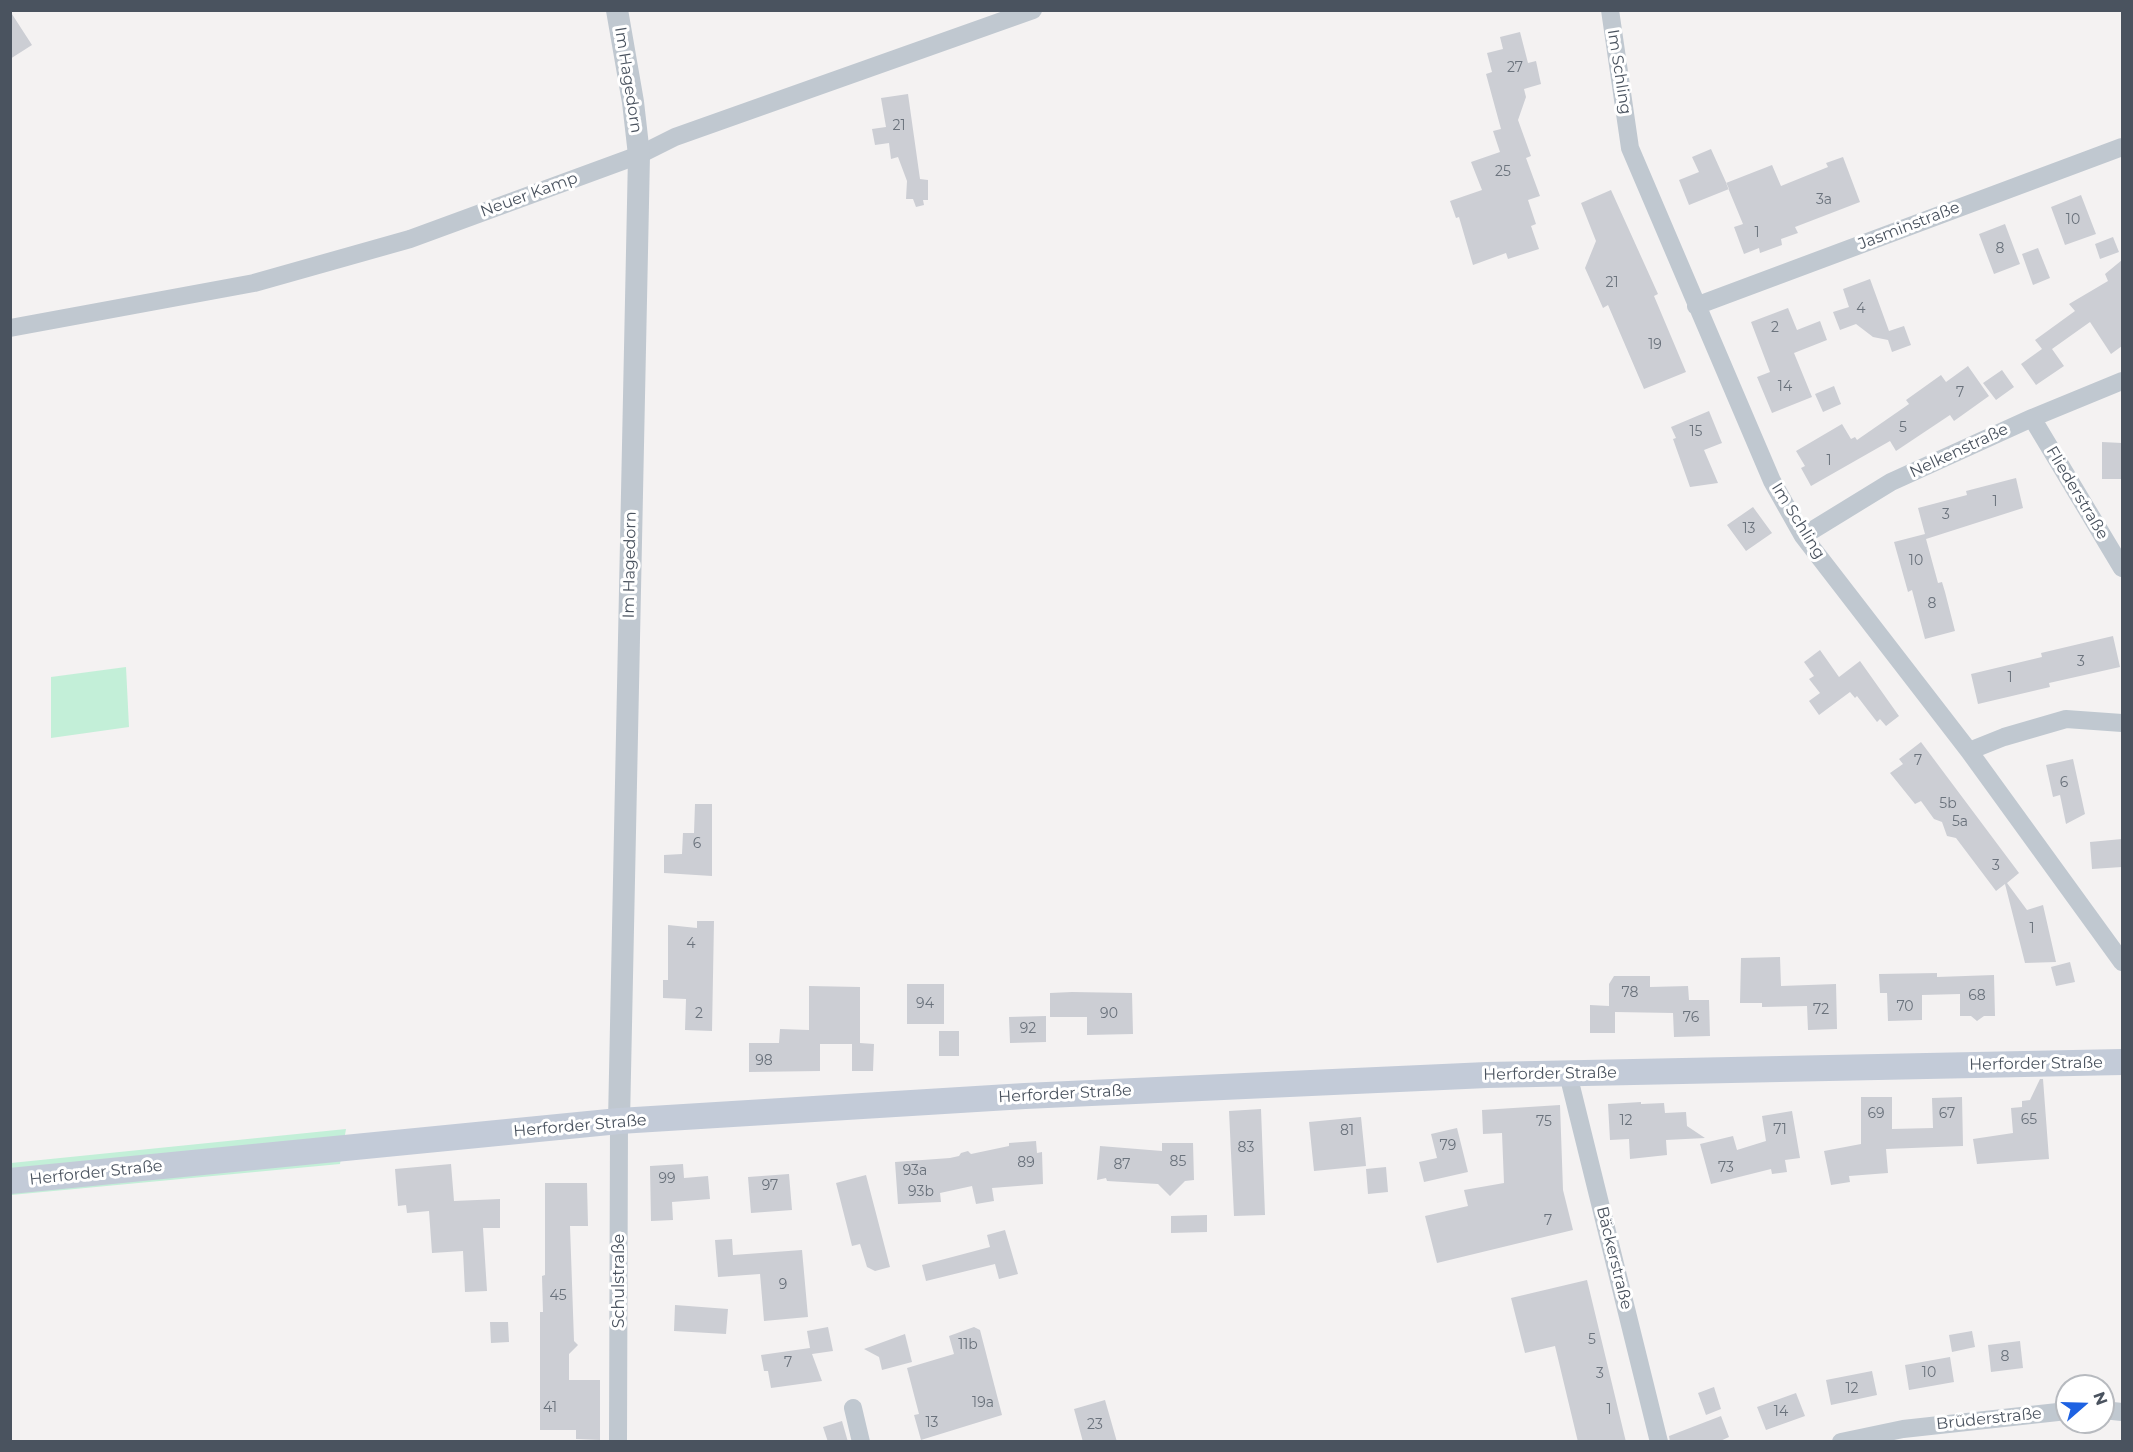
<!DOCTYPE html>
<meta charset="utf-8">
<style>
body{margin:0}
#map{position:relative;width:2133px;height:1452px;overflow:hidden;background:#f4f2f2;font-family:Montserrat,sans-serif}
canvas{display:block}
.frame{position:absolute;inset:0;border:12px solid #4a535f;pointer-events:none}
.north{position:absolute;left:2055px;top:1374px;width:60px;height:60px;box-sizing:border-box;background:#fff;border:2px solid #b7babf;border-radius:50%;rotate:70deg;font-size:16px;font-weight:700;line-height:24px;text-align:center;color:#4a535f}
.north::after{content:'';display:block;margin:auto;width:21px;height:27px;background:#1e62e2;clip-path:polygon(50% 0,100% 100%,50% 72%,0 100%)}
</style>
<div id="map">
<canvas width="2133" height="1452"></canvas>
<div class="frame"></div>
<div class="north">N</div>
</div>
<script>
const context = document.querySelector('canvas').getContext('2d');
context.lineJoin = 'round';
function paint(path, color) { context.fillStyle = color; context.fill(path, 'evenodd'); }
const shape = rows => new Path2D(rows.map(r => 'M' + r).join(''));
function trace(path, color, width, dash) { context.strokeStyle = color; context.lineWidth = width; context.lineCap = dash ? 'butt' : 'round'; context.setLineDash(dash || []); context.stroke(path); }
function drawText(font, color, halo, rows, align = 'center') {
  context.font = font + ' Montserrat,sans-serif'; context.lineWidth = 6; context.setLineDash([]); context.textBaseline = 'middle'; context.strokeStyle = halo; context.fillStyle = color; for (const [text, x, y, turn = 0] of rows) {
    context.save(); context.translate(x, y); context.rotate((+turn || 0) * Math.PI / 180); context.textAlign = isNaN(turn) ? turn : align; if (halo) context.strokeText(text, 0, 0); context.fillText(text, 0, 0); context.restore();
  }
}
const green = shape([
 [126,667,129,727,51,738,51,677],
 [346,1129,340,1164,11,1195,11,1163]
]);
const building = shape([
 [10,11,32,45,10,59],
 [1520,32,1528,63,1536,61,1541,84,1524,89,1526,97,1518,120,1531,156,1526,158,1540,196,1528,200,1536,224,1531,226,1539,249,1508,259,1506,253,1473,265,1459,217,1456,218,1450,201,1482,190,1471,162,1500,152,1493,131,1501,129,1486,74,1492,72,1487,53,1503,49,1500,37],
 [908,94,920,179,928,180,928,200,923,200,924,205,916,207,913,199,906,199,907,181,898,157,891,159,889,143,875,145,872,129,886,127,881,98],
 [1711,149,1729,189,1689,205,1679,180,1699,172,1692,157],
 [1843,157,1860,202,1795,227,1798,233,1781,239,1782,245,1760,253,1759,248,1744,254,1734,227,1743,224,1726,183,1772,165,1781,186,1828,167,1826,163],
 [1611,190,1658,294,1654,296,1686,372,1644,389,1608,305,1603,308,1585,268,1596,241,1581,203],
 [2081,195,2096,234,2065,245,2051,207],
 [2005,224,2020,264,1994,274,1979,234],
 [2113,237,2119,252,2100,259,2095,244],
 [2038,248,2050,278,2033,285,2022,254],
 [2122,260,2122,346,2111,354,2090,322,2052,349,2064,366,2036,385,2021,364,2042,349,2035,340,2075,311,2069,304,2108,281,2105,274],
 [1870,279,1889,331,1904,326,1911,345,1892,352,1888,340,1873,337,1856,324,1840,330,1833,312,1849,307,1843,289],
 [1788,308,1797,330,1820,321,1827,340,1794,353,1812,397,1772,413,1757,377,1770,372,1751,322],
 [1968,366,1989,396,1954,421,1950,415,1896,451,1890,441,1811,486,1801,468,1805,466,1796,451,1842,424,1851,439,1855,437,1857,440,1909,404,1906,400,1941,375,1946,382],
 [2002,370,2014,387,1996,400,1983,383],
 [1834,386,1841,404,1823,412,1815,394],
 [1709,411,1722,443,1704,450,1718,483,1690,487,1673,439,1676,438,1671,427],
 [2102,442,2122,443,2122,479,2102,479],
 [2016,478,2023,508,1926,539,1938,583,1942,582,1945,592,1955,631,1925,639,1912,590,1908,592,1894,542,1925,534,1918,508,1967,495,1966,491],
 [1753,507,1772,533,1746,551,1727,525],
 [2113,636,2120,667,2049,683,2050,687,1978,704,1971,674,2042,657,2041,653],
 [1820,650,1839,677,1860,661,1899,716,1886,726,1880,719,1877,722,1857,696,1855,698,1850,692,1819,715,1809,701,1820,693,1809,679,1814,676,1804,662],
 [1921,742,2019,873,2007,883,2027,910,2043,905,2056,962,2025,963,2005,884,1996,891,1956,838,1947,836,1942,822,1934,819,1921,801,1915,804,1890,773,1903,764,1899,759],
 [2073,759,2085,814,2066,824,2060,795,2053,797,2046,765],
 [695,804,712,804,712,876,664,873,664,855,682,854,683,833,694,833],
 [2122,839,2122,867,2092,869,2090,842],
 [697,921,714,921,712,1031,685,1030,686,999,663,998,663,980,668,980,668,925,697,928],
 [1780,957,1781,986,1836,984,1837,1029,1808,1030,1807,1006,1762,1007,1762,1003,1740,1003,1741,958],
 [2070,962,2075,982,2056,986,2051,967],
 [1937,973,1937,977,1994,975,1995,1016,1984,1016,1977,1021,1971,1016,1960,1016,1960,994,1922,995,1922,1020,1888,1021,1887,993,1880,993,1879,974],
 [1614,976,1650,976,1650,987,1688,986,1689,1000,1709,1000,1710,1036,1674,1037,1673,1013,1615,1012,1615,1033,1590,1033,1590,1005,1609,1006,1609,984],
 [907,984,944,984,944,1024,907,1024],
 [809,986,860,987,860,1043,874,1044,873,1071,852,1071,852,1044,820,1044,820,1071,749,1072,749,1043,779,1043,780,1029,809,1030],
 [1072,992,1132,993,1133,1034,1087,1035,1087,1017,1050,1017,1050,993],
 [1046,1016,1046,1042,1010,1043,1009,1017],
 [939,1031,959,1031,959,1056,939,1056],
 [2040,1079,2043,1079,2049,1159,1977,1164,1973,1139,2013,1133,2011,1108,2022,1107,2022,1101,2030,1100],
 [1861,1097,1892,1097,1892,1129,1933,1128,1932,1098,1962,1097,1963,1146,1886,1149,1888,1173,1849,1176,1850,1182,1831,1185,1824,1151,1861,1144],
 [1641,1102,1641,1104,1664,1103,1665,1113,1686,1112,1687,1126,1705,1138,1666,1140,1667,1155,1630,1159,1629,1139,1610,1140,1608,1104],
 [1560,1105,1563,1190,1573,1230,1437,1263,1425,1216,1468,1206,1464,1190,1504,1183,1502,1133,1483,1134,1482,1110],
 [1261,1109,1265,1215,1234,1216,1229,1111],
 [1792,1111,1800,1158,1785,1160,1787,1172,1772,1174,1771,1169,1711,1184,1700,1144,1733,1136,1737,1150,1766,1141,1762,1116],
 [1361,1117,1366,1166,1314,1171,1309,1122],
 [1457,1128,1468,1172,1424,1182,1419,1162,1437,1158,1431,1134],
 [1036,1141,1037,1153,1042,1152,1043,1184,992,1188,994,1201,976,1204,972,1186,940,1193,941,1202,898,1204,895,1162,950,1158,959,1156,961,1153,968,1151,971,1154,1009,1146,1009,1143],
 [1162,1143,1193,1143,1194,1180,1185,1181,1170,1196,1158,1184,1107,1181,1106,1178,1097,1180,1100,1146,1162,1151],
 [451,1164,454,1201,500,1199,500,1228,483,1228,487,1291,465,1292,463,1251,432,1253,429,1211,407,1213,406,1205,398,1206,395,1169],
 [683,1164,684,1178,708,1176,710,1199,672,1202,673,1220,651,1221,650,1166],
 [1386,1167,1388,1192,1368,1194,1366,1169],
 [789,1174,792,1210,751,1213,748,1177],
 [866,1175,890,1267,875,1271,867,1267,860,1244,852,1246,836,1183],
 [545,1183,587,1183,588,1226,570,1226,574,1341,578,1345,569,1354,569,1380,600,1380,600,1440,576,1439,576,1430,540,1430,540,1312,543,1312,542,1276,545,1275],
 [1207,1215,1207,1232,1171,1233,1171,1216],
 [1005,1230,1018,1274,999,1279,995,1264,926,1281,922,1265,990,1247,987,1235],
 [732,1239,733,1255,802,1250,808,1317,764,1321,760,1274,718,1277,715,1240],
 [1587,1280,1626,1442,1578,1442,1555,1346,1525,1353,1511,1298],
 [675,1305,728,1309,726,1334,674,1331],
 [490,1322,508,1322,509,1342,491,1343],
 [828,1327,833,1351,812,1354,822,1381,771,1388,768,1371,764,1371,761,1355,810,1348,807,1331],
 [974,1327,980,1330,1002,1415,921,1440,914,1415,919,1414,907,1368,954,1354,949,1336],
 [1972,1331,1975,1347,1952,1352,1949,1335],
 [905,1334,912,1362,882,1370,879,1357,864,1349],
 [2020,1341,2023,1368,1991,1372,1988,1345],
 [1950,1357,1954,1382,1909,1390,1905,1365],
 [1872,1371,1877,1395,1831,1405,1826,1380],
 [1714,1387,1721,1409,1706,1415,1698,1393],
 [1796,1393,1805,1416,1766,1430,1757,1407],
 [1105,1400,1117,1442,1083,1442,1074,1409],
 [1721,1416,1729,1437,1718,1442,1670,1442,1669,1436],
 [842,1421,848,1442,828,1442,823,1427]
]);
const minor = shape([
 [1610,10,1630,148,1772,481,1803,536,1969,751,2122,962],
 [1696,306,2122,147],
 [10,328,254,283,410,239,639,155,675,137,1033,10],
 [2032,418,2122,568],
 [1803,536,1891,482,2032,418,2122,381],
 [1969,751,2004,737,2066,719,2122,723],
 [1568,1074,1659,1442],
 [853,1408,861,1442],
 [2103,1410,2122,1412],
 [618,1442,619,1121],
 [1841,1442,1903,1429,2067,1411]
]);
const tertiary = shape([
 [617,10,633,102,639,155,619,1121]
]);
const secondary = shape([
 [10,1181,619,1121,1025,1096,1487,1075,2122,1062]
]);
const numberNames = [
 ["27",1515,68],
 ["21",899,126],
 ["25",1503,172],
 ["3a",1824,200],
 ["10",2073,220],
 ["1",1757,233],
 ["8",2000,249],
 ["21",1612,283],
 ["4",1861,309],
 ["2",1775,328],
 ["19",1655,345],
 ["14",1785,387],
 ["7",1960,393],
 ["5",1903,428],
 ["15",1696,432],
 ["1",1829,461],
 ["1",1995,502],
 ["3",1946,515],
 ["13",1749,529],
 ["10",1916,561],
 ["8",1932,604],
 ["3",2081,662],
 ["1",2010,678],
 ["7",1918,761],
 ["6",2064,783],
 ["5b",1948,804],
 ["5a",1960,822],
 ["6",697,844],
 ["3",1996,866],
 ["1",2032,929],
 ["4",691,944],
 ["78",1630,993],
 ["68",1977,996],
 ["94",925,1004],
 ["70",1905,1007],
 ["72",1821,1010],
 ["2",699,1014],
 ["90",1109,1014],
 ["76",1691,1018],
 ["92",1028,1029],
 ["98",764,1061],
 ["69",1876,1114],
 ["67",1947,1114],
 ["65",2029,1120],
 ["12",1626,1121],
 ["75",1544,1122],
 ["71",1780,1130],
 ["81",1347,1131],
 ["79",1448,1146],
 ["83",1246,1148],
 ["85",1178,1162],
 ["89",1026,1163],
 ["87",1122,1165],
 ["73",1726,1168],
 ["93a",915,1171],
 ["99",667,1179],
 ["97",770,1186],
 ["93b",921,1192],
 ["7",1548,1221],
 ["9",783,1285],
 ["45",558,1296],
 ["5",1592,1340],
 ["11b",968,1345],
 ["8",2005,1357],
 ["7",788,1363],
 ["10",1929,1373],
 ["3",1600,1374],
 ["12",1852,1389],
 ["19a",983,1403],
 ["41",550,1408],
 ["1",1609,1410],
 ["14",1781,1412],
 ["13",932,1423],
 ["23",1095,1425]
];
const streetNames = [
 ["Im Schling",1619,72,81],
 ["Im Hagedorn",628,80,81],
 ["Neuer Kamp",529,195,-20],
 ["Jasminstraße",1909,226,-21],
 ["Nelkenstraße",1959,451,-25],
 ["Fliederstraße",2077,493,59],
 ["Im Schling",1798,521,58],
 ["Im Hagedorn",630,565,-89],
 ["Herforder Straße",2036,1064,-1],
 ["Herforder Straße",1550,1074,-1],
 ["Herforder Straße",1065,1094,-3],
 ["Herforder Straße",580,1126,-5],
 ["Herforder Straße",96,1173,-6],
 ["Bäckerstraße",1614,1258,76],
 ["Schulstraße",619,1281,-90],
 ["Brüderstraße",1989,1419,-6]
];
paint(green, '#c3efd8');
paint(building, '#ccced4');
trace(minor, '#c0c8d0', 18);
trace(tertiary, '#c0c8d0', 22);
trace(secondary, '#c3cbd8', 26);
drawText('14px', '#6a727c', null, numberNames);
drawText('16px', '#4a535f', '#fff', streetNames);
</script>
